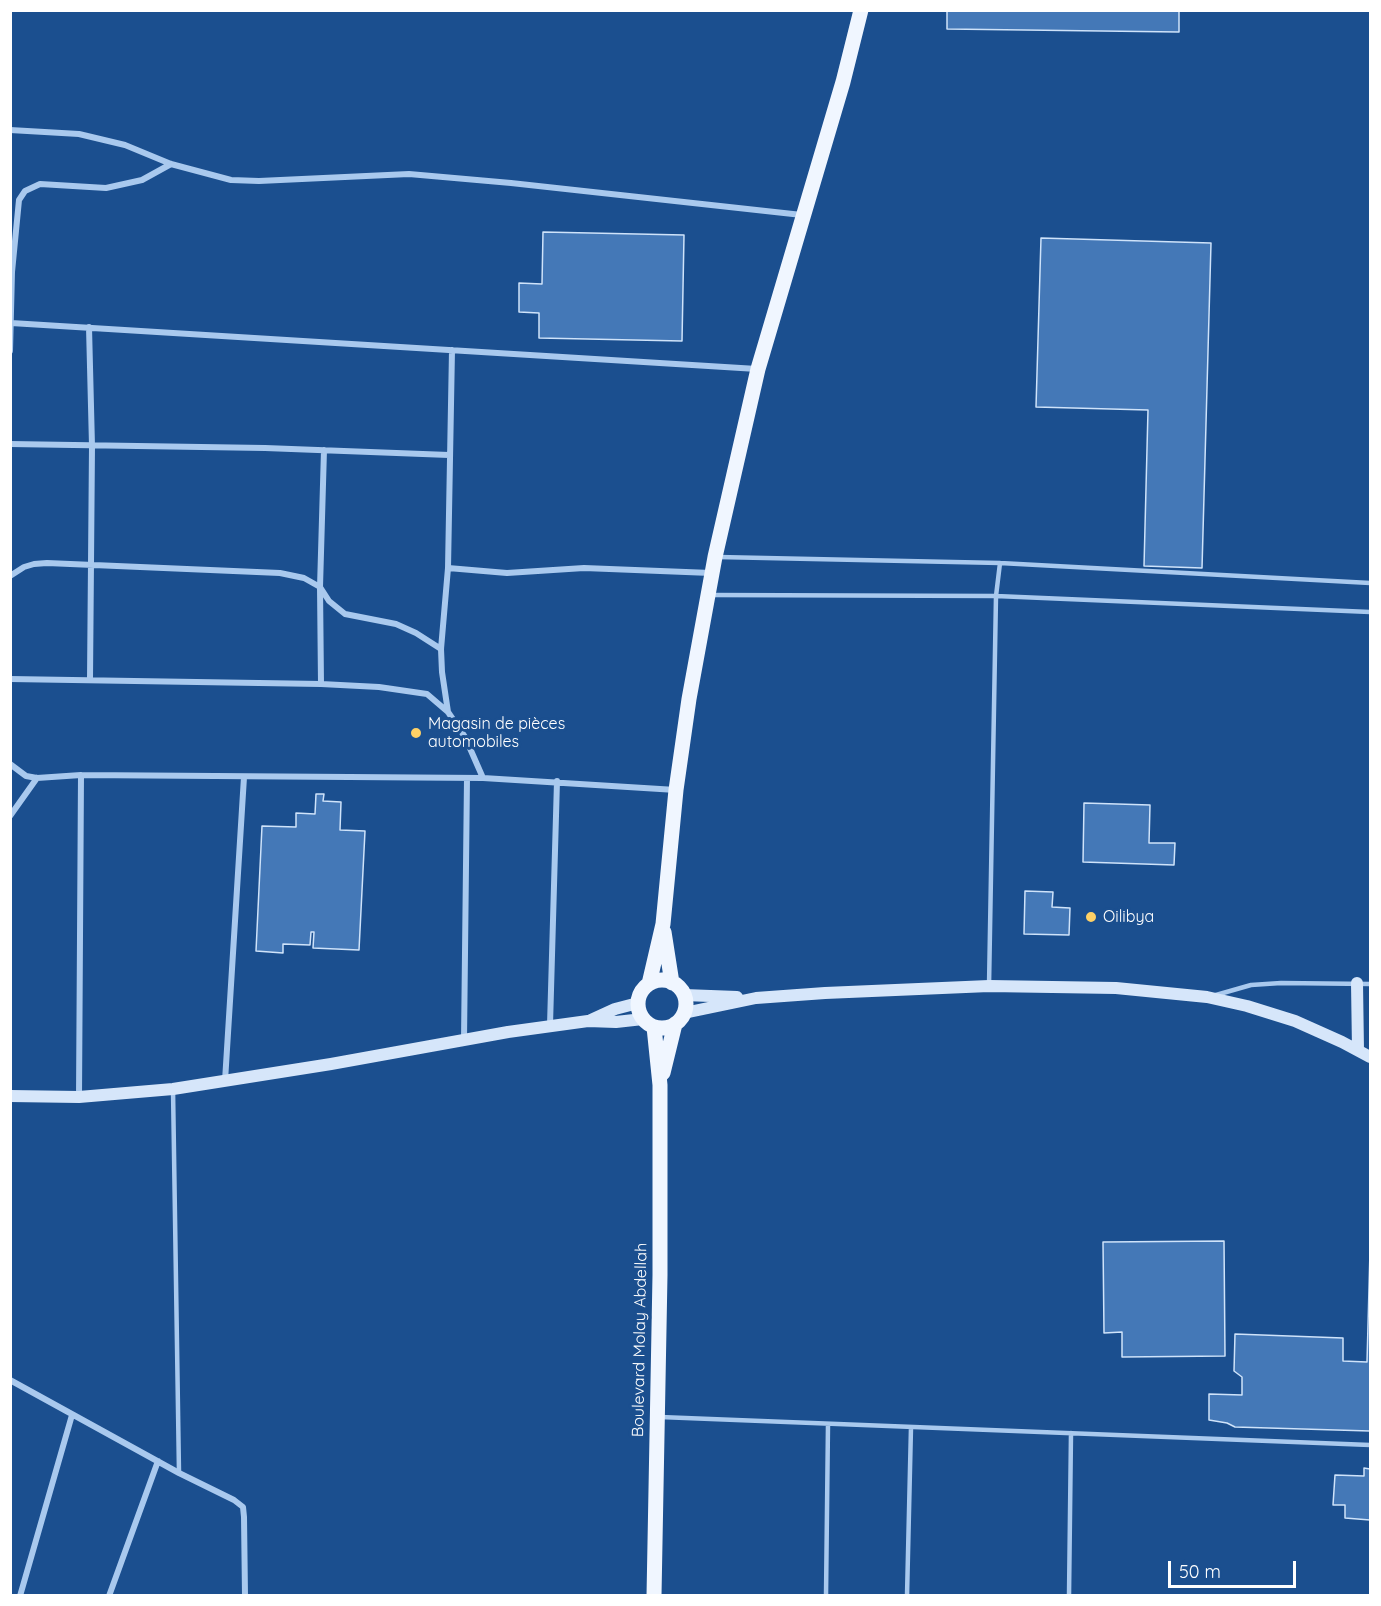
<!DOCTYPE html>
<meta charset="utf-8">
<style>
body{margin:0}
#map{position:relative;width:1381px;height:1606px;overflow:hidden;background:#1b4f8f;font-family:Quicksand,sans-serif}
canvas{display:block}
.frame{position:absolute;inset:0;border:12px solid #fff;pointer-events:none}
.scale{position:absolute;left:1168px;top:1561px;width:128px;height:27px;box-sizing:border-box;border:3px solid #fff;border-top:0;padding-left:8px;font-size:18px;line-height:21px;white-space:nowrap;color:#fff;-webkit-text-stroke:4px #1b4f8f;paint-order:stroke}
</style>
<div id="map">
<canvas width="1381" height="1606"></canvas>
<div class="frame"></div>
<div class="scale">50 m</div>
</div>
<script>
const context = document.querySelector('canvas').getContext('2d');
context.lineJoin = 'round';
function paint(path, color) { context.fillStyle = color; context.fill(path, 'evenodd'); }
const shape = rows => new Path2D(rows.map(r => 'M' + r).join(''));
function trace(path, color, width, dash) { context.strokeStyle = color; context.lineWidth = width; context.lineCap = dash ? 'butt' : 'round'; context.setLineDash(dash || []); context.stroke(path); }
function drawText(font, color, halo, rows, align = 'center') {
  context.font = font + ' Quicksand,sans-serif'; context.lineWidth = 6; context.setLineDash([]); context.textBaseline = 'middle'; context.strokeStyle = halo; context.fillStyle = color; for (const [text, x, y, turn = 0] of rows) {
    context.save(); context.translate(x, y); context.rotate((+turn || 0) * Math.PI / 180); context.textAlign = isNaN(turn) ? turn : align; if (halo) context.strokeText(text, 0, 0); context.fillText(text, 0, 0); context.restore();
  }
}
const building = shape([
 [947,10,1179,10,1179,32,947,29,947,10],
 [543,232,684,235,682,341,539,338,539,313,519,312,519,283,542,284,543,232],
 [1041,238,1211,243,1202,568,1144,566,1148,410,1036,407,1041,238],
 [316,794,324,794,323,801,341,802,340,830,365,831,359,950,313,948,314,932,311,932,310,945,283,944,283,953,256,951,262,826,296,827,296,813,315,814,316,794],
 [1084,803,1150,805,1149,843,1175,843,1174,865,1083,862,1084,803],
 [1025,891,1053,892,1052,907,1070,908,1069,935,1024,934,1025,891],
 [1224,1241,1225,1356,1122,1357,1122,1332,1104,1333,1103,1242,1224,1241],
 [1370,1251,1370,1431,1235,1427,1227,1423,1209,1420,1209,1394,1242,1395,1242,1377,1234,1371,1235,1334,1343,1338,1343,1361,1367,1362,1370,1251],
 [1364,1468,1370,1469,1370,1520,1345,1518,1345,1505,1333,1505,1335,1475,1364,1476,1364,1468]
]);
const lane = shape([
 [718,557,1000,563,1370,583],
 [711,595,996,596,1370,612],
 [989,986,996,596,1000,563],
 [1216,995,1251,985,1281,983,1370,984],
 [173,1089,179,1473],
 [660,1417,1370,1445],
 [826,1596,828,1424],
 [907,1596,911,1427],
 [1069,1596,1071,1433]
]);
const street = shape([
 [10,130,79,134,125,145,171,164,231,180,259,181,409,174,511,183,802,215],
 [11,323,757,369],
 [89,327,92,446,90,679],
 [10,351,12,272,19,200,25,191,40,184,106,188,142,180,171,164],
 [10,444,265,448,449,455],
 [448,568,507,573,584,568,711,573],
 [10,576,24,567,34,564,47,563,280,573,304,578,320,587,329,601,345,614,396,624,416,633,441,649],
 [10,679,321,684,379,687,427,694,448,712,465,737,483,778],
 [321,684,320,587,324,450],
 [448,712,442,672,441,649,448,568,452,350],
 [10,764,26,776,37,778,81,775],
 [10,816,37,778],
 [550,1025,557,781],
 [464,1040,467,778],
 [225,1081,244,777],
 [79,1097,81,775,483,778,676,790],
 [10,1380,179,1473,234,1500,243,1507,244,1517,245,1596],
 [20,1596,72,1415],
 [109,1596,158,1461]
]);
const secondary = shape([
 [1357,983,1358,1050],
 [684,995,737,997],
 [684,1013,756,998,825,993,989,986,1116,988,1207,997,1247,1006,1295,1021,1342,1042,1370,1057],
 [591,1020,615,1009,638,1003],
 [10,1096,79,1097,173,1089,331,1064,508,1032,588,1021,616,1022,643,1019]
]);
const primary = shape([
 [664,932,672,983],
 '638 1004a24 24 0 1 1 48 0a24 24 0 1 1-48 0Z',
 [649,984,663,924,676,790,689,699,715,557,758,369,843,82,861,10],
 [654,1027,660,1085,660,1275,654,1596],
 [663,1073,675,1024]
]);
const markers = [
 [416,733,6,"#ffd166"],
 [1091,917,6,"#ffd166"]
];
const poiNames = [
 ["Magasin de pièces",428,724],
 ["automobiles",428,742],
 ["Oilibya",1103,917]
];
const streetNames = [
 ["Boulevard Molay Abdellah",640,1340,-89]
];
paint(building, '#4478b7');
trace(building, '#cfe3fa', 1.5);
trace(lane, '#a9c9ee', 4.5);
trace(street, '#a9c9ee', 6);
trace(secondary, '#d6e6fa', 12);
trace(primary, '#f0f6ff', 15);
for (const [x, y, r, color] of markers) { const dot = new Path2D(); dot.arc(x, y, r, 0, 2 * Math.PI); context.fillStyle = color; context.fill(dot); trace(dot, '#1b4f8f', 2); }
drawText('16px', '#fff', '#1b4f8f', poiNames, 'left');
drawText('16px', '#fff', '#1b4f8f', streetNames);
</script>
